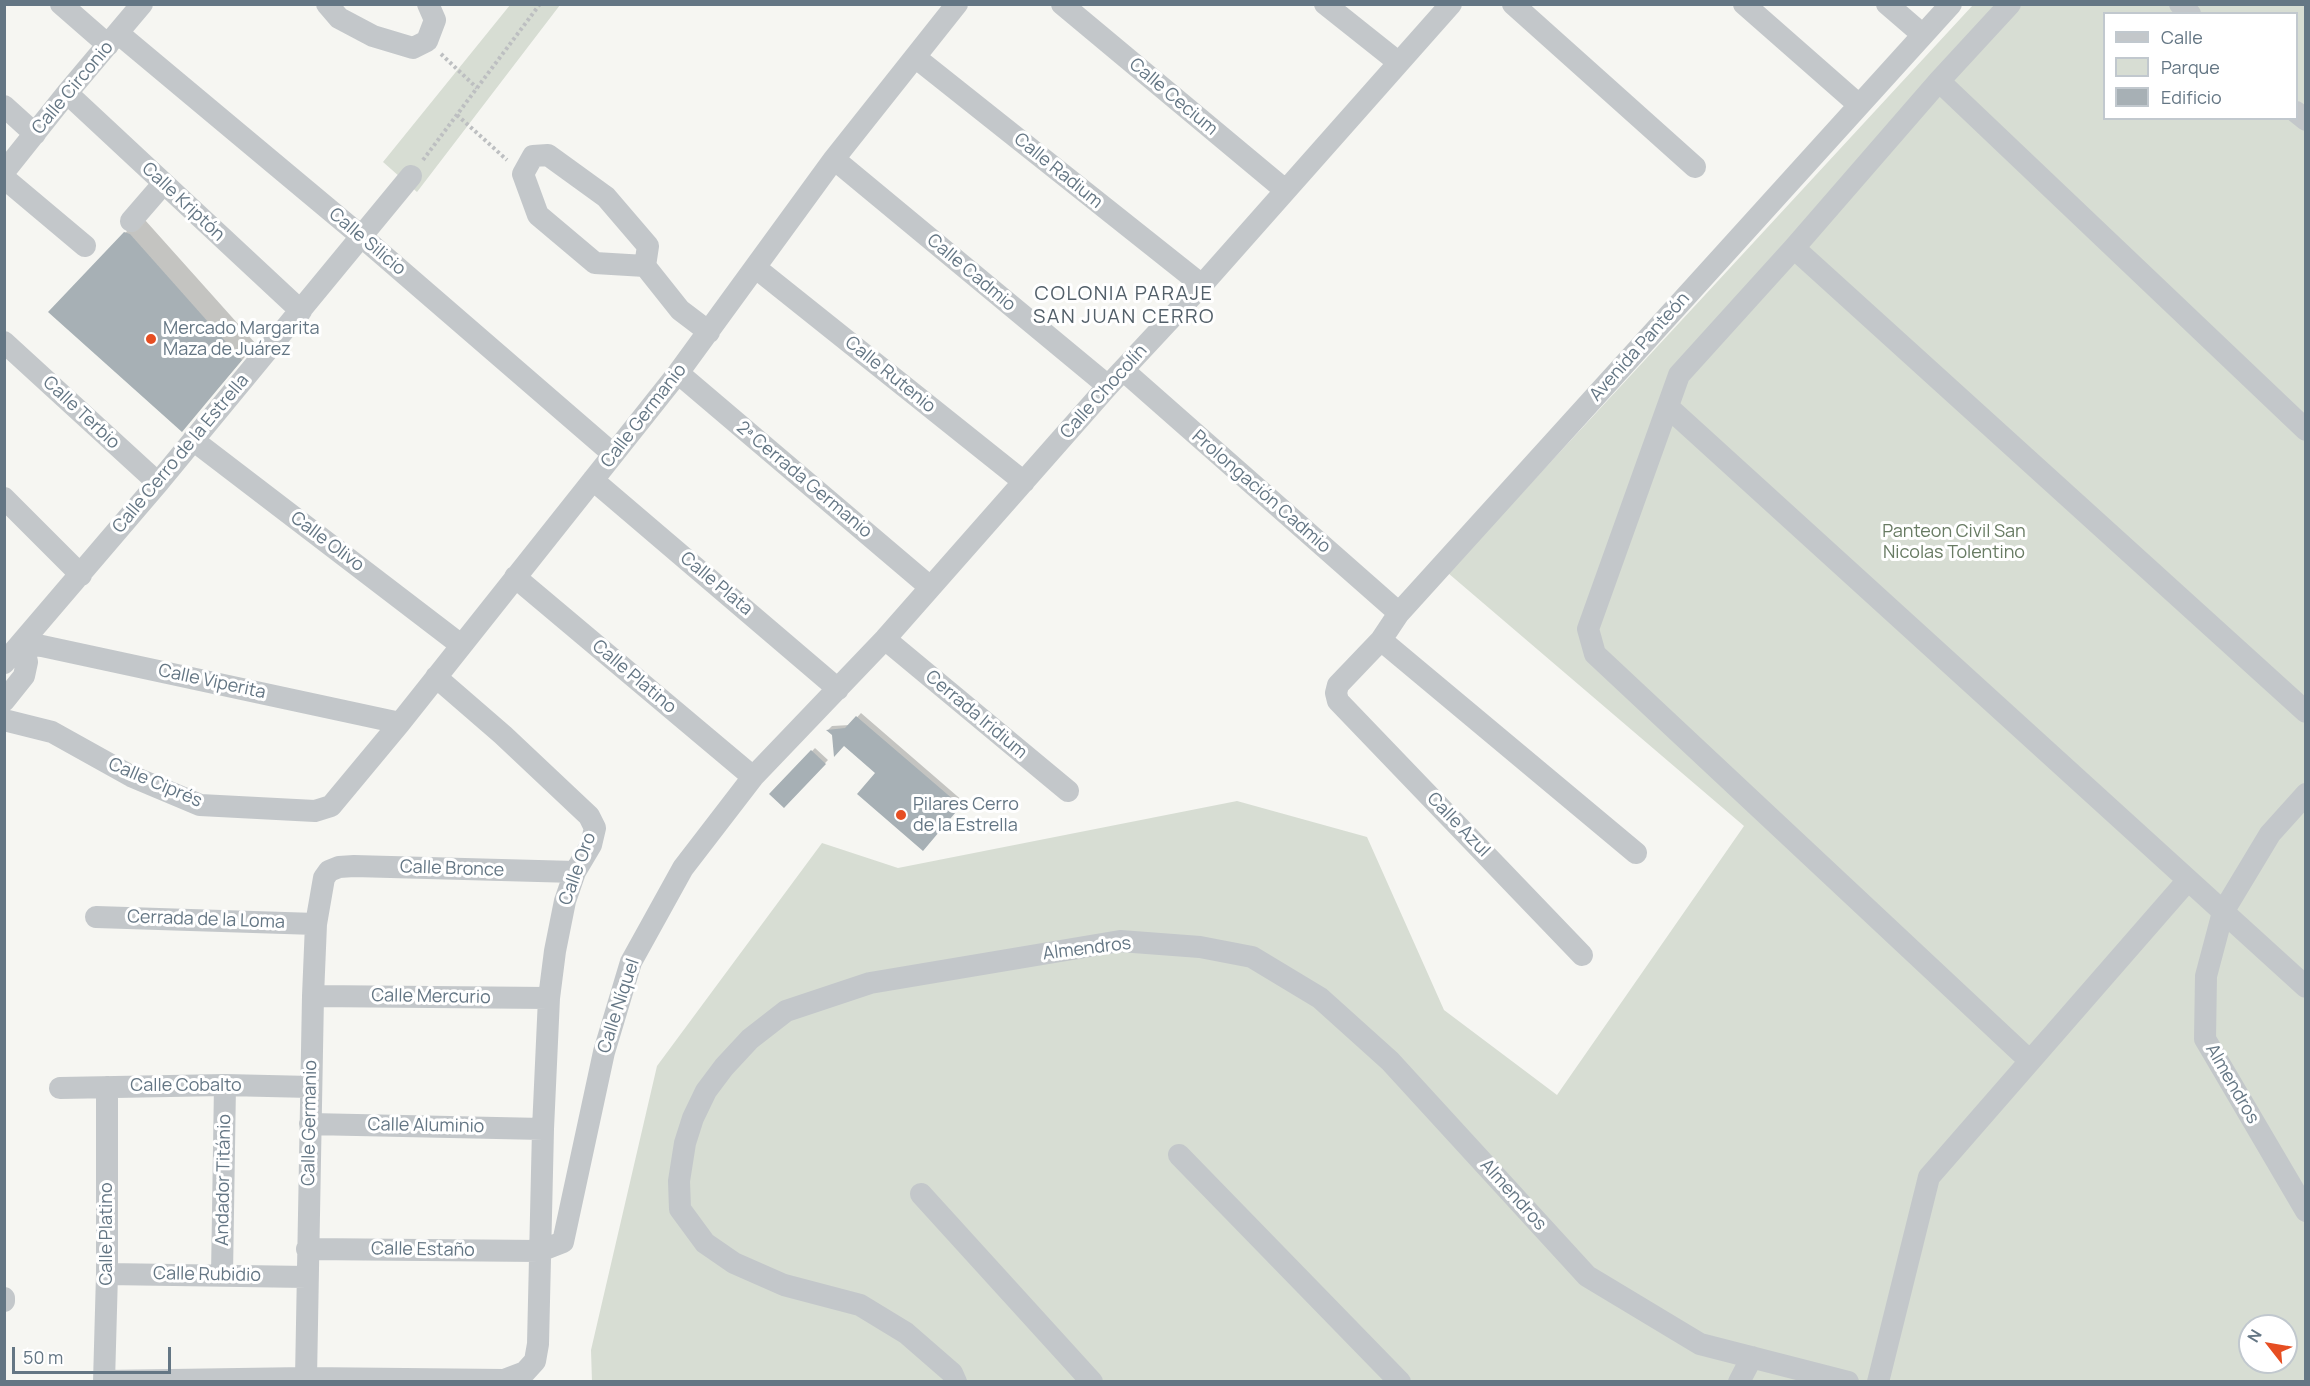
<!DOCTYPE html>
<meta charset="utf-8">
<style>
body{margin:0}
#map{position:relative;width:2310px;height:1386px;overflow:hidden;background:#f6f6f2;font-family:Manrope,sans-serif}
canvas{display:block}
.frame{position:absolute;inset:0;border:6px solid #647684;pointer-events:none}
.legend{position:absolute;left:2103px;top:12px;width:195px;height:108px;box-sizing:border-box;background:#fff;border:2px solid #c1c8ce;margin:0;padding:8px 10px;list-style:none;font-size:18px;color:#647684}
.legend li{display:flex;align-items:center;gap:12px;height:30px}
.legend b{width:30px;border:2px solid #c1c8ce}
.north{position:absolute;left:2238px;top:1314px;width:60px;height:60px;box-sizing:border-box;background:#fff;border:2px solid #c1c8ce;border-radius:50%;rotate:301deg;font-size:16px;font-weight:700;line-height:24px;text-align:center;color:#647684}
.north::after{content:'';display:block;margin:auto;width:21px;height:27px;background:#e64e22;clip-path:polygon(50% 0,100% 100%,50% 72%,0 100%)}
.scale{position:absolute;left:12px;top:1347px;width:159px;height:27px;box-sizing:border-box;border:3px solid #647684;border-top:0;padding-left:8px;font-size:18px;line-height:21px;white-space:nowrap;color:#647684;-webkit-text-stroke:4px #fff;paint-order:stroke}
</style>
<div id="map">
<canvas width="2310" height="1386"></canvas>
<div class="frame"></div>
<ul class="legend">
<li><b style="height:8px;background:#c3c7ca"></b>Calle</li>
<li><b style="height:16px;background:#d7ddd3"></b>Parque</li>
<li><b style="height:16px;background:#a7b0b5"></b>Edificio</li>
</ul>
<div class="north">N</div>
<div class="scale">50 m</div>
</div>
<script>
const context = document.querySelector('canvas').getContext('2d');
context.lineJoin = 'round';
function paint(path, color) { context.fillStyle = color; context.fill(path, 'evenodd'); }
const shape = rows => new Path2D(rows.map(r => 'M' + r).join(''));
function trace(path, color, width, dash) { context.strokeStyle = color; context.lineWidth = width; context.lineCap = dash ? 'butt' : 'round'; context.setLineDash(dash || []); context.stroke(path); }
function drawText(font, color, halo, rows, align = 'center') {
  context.font = font + ' Manrope,sans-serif'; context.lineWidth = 6; context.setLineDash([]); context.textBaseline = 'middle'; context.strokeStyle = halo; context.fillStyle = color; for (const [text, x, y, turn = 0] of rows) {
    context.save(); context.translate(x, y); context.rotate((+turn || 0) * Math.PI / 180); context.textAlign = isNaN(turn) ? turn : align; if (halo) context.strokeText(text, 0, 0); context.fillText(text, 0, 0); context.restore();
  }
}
const green = shape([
 [510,5,560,5,417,192,383,162],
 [1973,5,2305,5,2305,1381,592,1382,591,1350,657,1066,822,843,898,868,1237,801,1367,837,1444,1010,1557,1095,1744,826,1448,573],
 [2104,14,2296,14,2296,118,2104,118],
 [2250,1326,2286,1326,2286,1362,2250,1362]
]);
const shadow = shape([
 [140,219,145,220,256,344,182,430,125,233],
 [861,713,964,802,926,845,877,773,828,730,832,726,850,725],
 [815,748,828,760,784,806,771,794]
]);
const building = shape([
 [124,232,130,234,242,360,182,432,48,312],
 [856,716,961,806,923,851,857,794,875,773,844,746,834,757,832,735,826,730,845,728],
 [811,750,826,764,784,808,769,794]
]);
const path = shape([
 [441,54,477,88],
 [457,115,507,160],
 [423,160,540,4]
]);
const minor = shape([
 [61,4,108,45],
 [327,4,339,18,373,36,413,48,427,41,435,20,428,4],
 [1062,4,1285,190],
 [1325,4,1398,62],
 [1513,4,1695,167],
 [1744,4,1859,105],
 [1887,4,1923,35],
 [2010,4,1939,81,1794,248,1679,375,1588,629,1595,654,2030,1061],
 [2180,4,2190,14],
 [119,34,362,237,613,454],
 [915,57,1202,285],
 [1939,81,2306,430],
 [67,93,301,311],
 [4,106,35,134],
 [2296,112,2306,120],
 [834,159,1108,386],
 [4,172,67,93,142,4],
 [4,178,85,246],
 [131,221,163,184],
 [1794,248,2306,712],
 [645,266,648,246,606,197,548,155,533,156,523,174,538,215,595,263,645,266,680,310,709,332],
 [756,268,1024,482],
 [4,342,158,483],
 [1123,370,1399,613],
 [678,373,930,587],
 [1668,407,2306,987],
 [193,440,461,645],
 [593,480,838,689],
 [4,498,81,575],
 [515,577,753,777],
 [885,639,1068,791],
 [1381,640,1636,853],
 [23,644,42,646,400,723],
 [4,663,158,483,411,176],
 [4,701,24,676,27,662,23,644],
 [4,720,52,732,131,776,200,805,315,811,331,806,400,723,678,373,834,159,957,4],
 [2306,794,2270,834,2223,912,2206,976,2205,1039,2306,1211],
 [96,917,316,924],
 [1582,955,1338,701,1336,693,1338,685,1381,640,1399,613,1951,4],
 [313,996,549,998],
 [60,1088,225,1085,311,1087],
 [310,1124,543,1129],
 [1179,1155,1400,1382],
 [921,1194,1092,1382],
 [307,1249,540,1251,563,1242,604,1052,631,962,683,868,753,777,885,639,1108,386,1202,285,1451,4],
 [107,1274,307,1277],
 [222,1275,225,1085],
 [4,1298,4,1301],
 [306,1378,313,996,316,924,324,878,329,871,339,867,354,866,575,872],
 [104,1381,306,1378,504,1380,525,1372,535,1361,538,1344,543,1129,549,998,555,951,565,901,575,872,591,845,595,828,589,816,503,735,436,677],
 [104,1382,107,1274,107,1087],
 [956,1382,952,1373,906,1333,860,1305,784,1285,734,1263,705,1243,680,1209,679,1181,685,1143,693,1118,706,1091,724,1067,750,1039,786,1011,870,983,1120,941,1200,947,1252,957,1320,998,1390,1061,1587,1276,1700,1344,1848,1382],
 [1739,1382,1752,1357],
 [1878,1382,1929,1177,2188,880]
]);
const markers = [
 [151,339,6,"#e64e22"],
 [901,815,6,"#e64e22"]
];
const streetNames = [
 ["Calle Circonio",73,88,-50],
 ["Calle Cecium",1173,97,40],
 ["Calle Radium",1058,171,39],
 ["Calle Kriptón",183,202,43],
 ["Calle Silicio",367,242,40],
 ["Calle Cadmio",971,273,40],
 ["Avenida Panteón",1640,347,-48],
 ["Calle Rutenio",890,375,39],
 ["Calle Chocolín",1104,392,-48],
 ["Calle Terbio",81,413,43],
 ["Calle Germanio",644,416,-52],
 ["Calle Cerro de la Estrella",181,454,-50],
 ["2ª Cerrada Germanio",804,480,40],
 ["Prolongación Cadmio",1261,492,41],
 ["Calle Olivo",327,542,37],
 ["Calle Plata",716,584,40],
 ["Calle Platino",634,677,40],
 ["Calle Viperita",212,682,12],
 ["Cerrada Iridium",976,715,40],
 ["Calle Ciprés",155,783,23],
 ["Calle Azul",1458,825,46],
 ["Calle Bronce",452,869,2],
 ["Calle Oro",578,869,-70],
 ["Cerrada de la Loma",206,920,2],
 ["Almendros",1087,949,-7],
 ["Calle Mercurio",431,997,1],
 ["Calle Níquel",619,1006,-72],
 ["Almendros",2232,1084,60],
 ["Calle Cobalto",186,1086],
 ["Calle Germanio",310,1123,-89],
 ["Calle Aluminio",426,1126,1],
 ["Andador Titánio",224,1180,-89],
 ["Almendros",1513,1195,48],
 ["Calle Platino",107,1234,-90],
 ["Calle Estaño",423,1250,1],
 ["Calle Rubidio",207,1275,1]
];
const poiNames = [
 ["Mercado Margarita",163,329],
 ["Maza de Juárez",163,350],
 ["Pilares Cerro",913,805],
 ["de la Estrella",913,826]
];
const parkNames = [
 ["Panteon Civil San",1954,532],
 ["Nicolas Tolentino",1954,553]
];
const neighbourhoodNames = [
 ["COLONIA PARAJE",1124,294],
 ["SAN JUAN CERRO",1124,317]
];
paint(green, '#d7ddd3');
paint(shadow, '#0003');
paint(building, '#a7b0b5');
trace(path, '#bdbfc1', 4, [3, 3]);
trace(minor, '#c3c7ca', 22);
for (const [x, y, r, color] of markers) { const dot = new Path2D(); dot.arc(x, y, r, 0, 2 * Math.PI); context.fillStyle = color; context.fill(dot); trace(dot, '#fff', 2); }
drawText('18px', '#647684', '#fff', streetNames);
drawText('18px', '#647684', '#fff', poiNames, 'left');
drawText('18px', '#687b63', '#fff', parkNames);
context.letterSpacing = '1.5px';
drawText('20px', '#525f69', '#fff', neighbourhoodNames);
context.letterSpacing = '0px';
</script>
